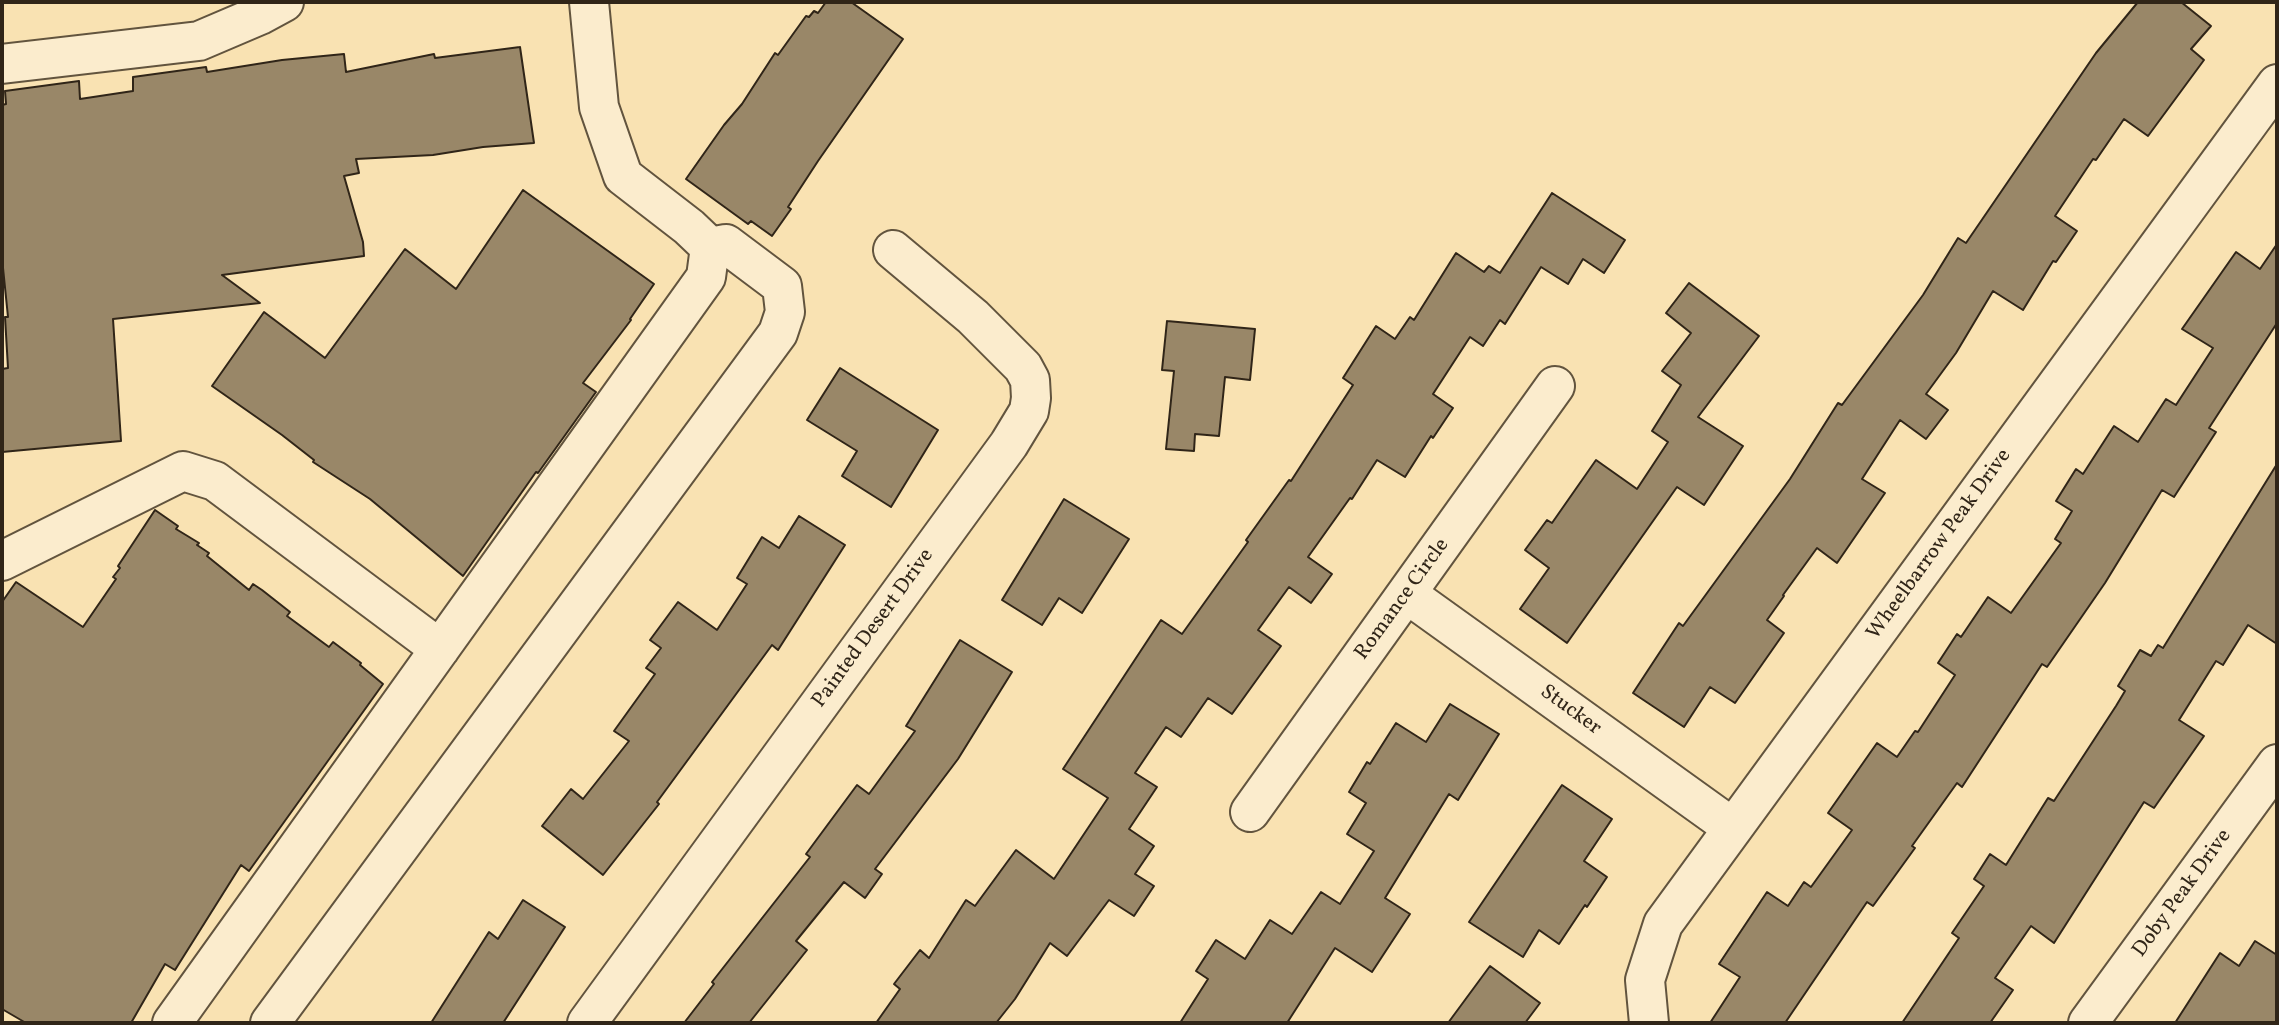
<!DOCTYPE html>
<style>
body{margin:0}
#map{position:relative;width:2279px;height:1025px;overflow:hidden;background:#f9e2b2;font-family:Vollkorn,serif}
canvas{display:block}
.frame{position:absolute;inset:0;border:4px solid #302518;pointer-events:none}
</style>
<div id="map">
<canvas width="2279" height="1025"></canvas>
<div class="frame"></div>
</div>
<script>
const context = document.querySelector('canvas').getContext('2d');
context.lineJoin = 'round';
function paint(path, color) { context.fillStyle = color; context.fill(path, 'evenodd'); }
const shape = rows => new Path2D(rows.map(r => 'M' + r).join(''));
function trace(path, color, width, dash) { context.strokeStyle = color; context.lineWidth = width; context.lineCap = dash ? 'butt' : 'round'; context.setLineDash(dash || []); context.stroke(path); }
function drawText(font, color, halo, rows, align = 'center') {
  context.font = font + ' Vollkorn,serif'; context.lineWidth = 5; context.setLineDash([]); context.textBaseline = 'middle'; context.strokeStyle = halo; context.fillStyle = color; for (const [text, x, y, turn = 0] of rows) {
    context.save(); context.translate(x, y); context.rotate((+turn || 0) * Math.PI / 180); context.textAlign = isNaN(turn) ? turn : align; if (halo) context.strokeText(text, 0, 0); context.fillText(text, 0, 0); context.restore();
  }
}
const building = shape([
 [826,2,851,2,903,39,818,161,788,207,791,209,772,236,751,221,748,224,686,179,724,125,742,104,775,53,778,55,806,16,809,17,814,11,818,13,826,2],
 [2138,2,2181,2,2211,26,2191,49,2204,60,2148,136,2124,119,2096,160,2093,159,2055,216,2077,231,2056,262,2053,261,2023,310,1993,291,1956,353,1926,394,1948,410,1926,439,1900,420,1862,479,1885,493,1837,563,1817,548,1783,595,1784,596,1767,620,1784,633,1735,703,1710,687,1684,727,1633,693,1679,623,1683,626,1790,479,1838,403,1842,405,1923,295,1958,238,1966,243,2096,53,2138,2],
 [520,47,534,143,483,147,433,155,356,159,359,173,344,176,363,242,364,256,222,275,260,303,113,319,121,441,2,452,2,369,8,368,5,317,8,317,2,258,2,105,6,104,5,91,79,81,80,99,133,91,133,77,206,67,207,72,282,60,344,54,346,72,434,54,435,58,520,47],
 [523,190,654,284,630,319,631,320,583,383,596,392,538,473,536,472,463,576,370,499,313,462,314,460,282,435,212,386,264,312,325,358,405,249,456,289,523,190],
 [1552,193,1625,240,1604,273,1583,259,1568,284,1541,267,1505,324,1500,320,1483,346,1470,337,1433,394,1453,408,1433,438,1431,436,1405,477,1377,460,1352,499,1350,498,1308,557,1332,574,1311,603,1289,587,1258,630,1281,646,1232,714,1208,698,1181,737,1166,727,1135,773,1157,787,1129,829,1154,846,1135,874,1154,886,1134,916,1109,900,1067,956,1050,943,1015,999,996,1023,876,1023,900,989,894,984,920,950,929,958,966,900,975,906,1016,850,1054,879,1108,798,1063,769,1161,620,1182,634,1248,542,1246,540,1289,480,1291,481,1353,385,1343,378,1376,326,1395,339,1410,317,1414,320,1456,253,1484,272,1489,266,1500,273,1552,193],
 [2277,244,2277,323,2209,428,2216,432,2174,497,2162,490,2105,583,2047,667,2042,664,1962,787,1957,783,1912,846,1915,848,1873,906,1867,902,1785,1023,1710,1023,1740,977,1719,964,1767,892,1788,906,1804,882,1811,887,1852,830,1828,813,1877,743,1897,757,1915,731,1918,732,1955,675,1938,663,1957,634,1961,637,1988,597,2011,613,2061,543,2055,539,2072,511,2056,501,2076,469,2083,474,2114,426,2138,442,2166,399,2176,405,2213,348,2182,329,2236,252,2260,269,2277,244],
 [1689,283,1759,336,1698,417,1743,446,1704,505,1677,487,1567,643,1520,609,1549,568,1525,550,1547,520,1552,523,1596,460,1637,489,1668,442,1652,431,1681,385,1662,371,1691,333,1666,313,1689,283],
 [1167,321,1255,329,1250,380,1225,377,1219,436,1195,434,1194,451,1166,449,1174,371,1162,370,1167,321],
 [840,368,938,430,891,507,842,476,857,451,807,420,840,368],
 [2277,464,2277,644,2248,625,2223,665,2216,661,2179,720,2204,736,2154,808,2144,802,2054,943,2031,926,1995,978,2013,990,1990,1023,1902,1023,1959,938,1952,933,1984,886,1974,879,1990,854,2006,865,2048,798,2054,801,2116,706,2125,691,2118,686,2140,650,2151,656,2158,645,2163,648,2277,464],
 [1064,499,1129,539,1082,613,1059,598,1042,625,1002,600,1064,499],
 [155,510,178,526,176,529,199,543,197,545,209,553,207,556,249,590,253,584,262,590,290,612,287,616,329,647,333,642,361,663,360,665,383,684,249,871,241,865,175,970,165,964,131,1023,26,1023,2,1009,2,602,16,582,83,627,116,579,113,577,120,568,118,566,155,510],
 [799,516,845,545,778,650,772,645,657,802,659,804,603,875,542,826,571,789,583,799,629,741,614,731,655,674,646,668,661,648,650,640,678,602,717,630,747,584,737,578,762,537,779,548,799,516],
 [960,640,1012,672,958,759,875,869,882,874,865,898,844,882,796,941,807,950,749,1023,684,1023,714,984,712,982,810,857,806,854,857,785,869,794,915,731,906,726,960,640],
 [1450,704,1499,734,1458,800,1449,794,1385,898,1410,914,1372,972,1335,948,1287,1023,1180,1023,1208,979,1196,971,1216,940,1245,959,1270,920,1292,934,1321,892,1340,904,1374,851,1347,834,1366,803,1349,792,1367,762,1370,764,1396,723,1426,742,1450,704],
 [1562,785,1612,819,1584,861,1607,877,1587,907,1585,905,1559,944,1539,930,1523,957,1469,922,1562,785],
 [523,900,565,927,503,1023,431,1023,489,932,498,939,523,900],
 [2255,941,2277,955,2277,1023,2175,1023,2220,953,2239,966,2255,941],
 [1490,966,1540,1003,1525,1023,1448,1023,1490,966]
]);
const minor = shape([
 [589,2,599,107,623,176,689,227,710,247],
 [2,64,199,41,260,15,284,2],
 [2,561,183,471,215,481,440,649],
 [1407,594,1733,828],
 [1250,812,1555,386],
 [172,1023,706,277,710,247],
 [270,1023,778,333,785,312,782,286,726,244,710,247],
 [587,1023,1009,444,1029,411,1031,398,1030,380,1023,367,973,317,893,250],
 [1649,1023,1645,980,1663,924,2277,84],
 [2088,1023,2277,764]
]);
const streetNames = [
 ["Wheelbarrow Peak Drive",1940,545,-54],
 ["Romance Circle",1403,600,-54],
 ["Painted Desert Drive",874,629,-54],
 ["Stucker",1570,711,36],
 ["Doby Peak Drive",2183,894,-54]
];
paint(building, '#998768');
trace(building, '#302518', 2);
trace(minor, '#62543e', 42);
trace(minor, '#fbeccd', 38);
drawText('21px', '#302518', '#fbeccd', streetNames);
</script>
